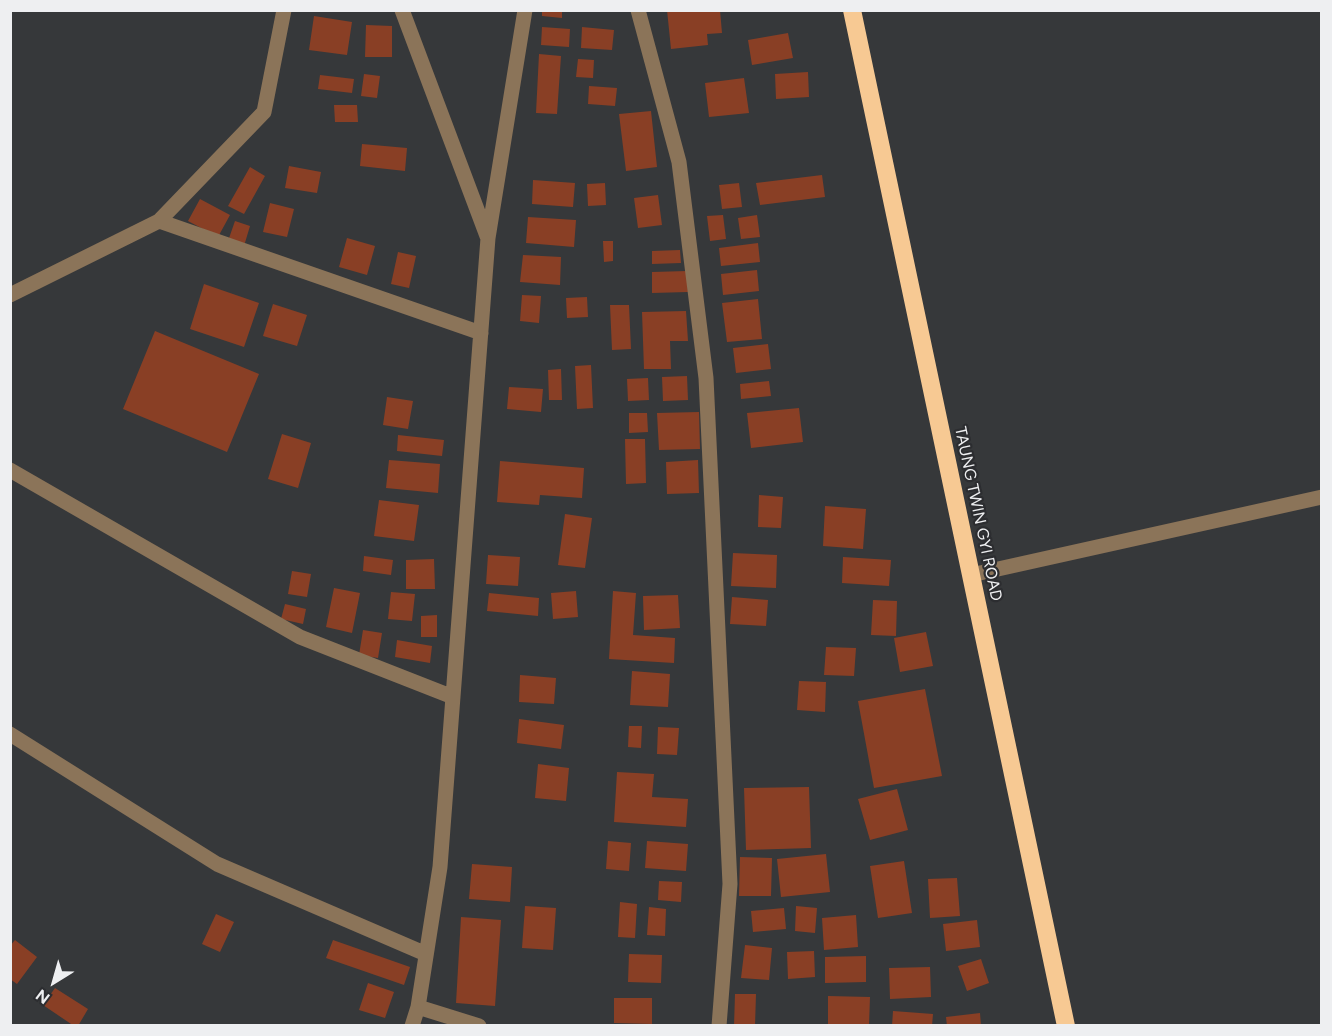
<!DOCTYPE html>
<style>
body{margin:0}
#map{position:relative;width:1332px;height:1036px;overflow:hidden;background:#36383a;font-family:Figtree,sans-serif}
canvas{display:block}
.frame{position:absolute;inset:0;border:12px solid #eeeff1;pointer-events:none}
.north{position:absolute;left:24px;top:952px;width:60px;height:60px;-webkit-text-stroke:4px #2c2d30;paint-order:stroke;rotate:217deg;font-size:16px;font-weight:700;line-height:24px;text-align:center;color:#eeeff1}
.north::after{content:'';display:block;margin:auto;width:21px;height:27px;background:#eeeff1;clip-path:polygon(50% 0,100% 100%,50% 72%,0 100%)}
</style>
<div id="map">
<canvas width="1332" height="1036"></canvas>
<div class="frame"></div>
<div class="north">N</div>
</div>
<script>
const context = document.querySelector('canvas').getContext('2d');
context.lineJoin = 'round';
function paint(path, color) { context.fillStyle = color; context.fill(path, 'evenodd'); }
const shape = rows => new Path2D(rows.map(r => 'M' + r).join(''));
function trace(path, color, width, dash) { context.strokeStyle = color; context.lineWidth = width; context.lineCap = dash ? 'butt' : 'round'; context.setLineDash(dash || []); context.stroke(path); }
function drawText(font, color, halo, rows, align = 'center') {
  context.font = font + ' Figtree,sans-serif'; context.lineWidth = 4.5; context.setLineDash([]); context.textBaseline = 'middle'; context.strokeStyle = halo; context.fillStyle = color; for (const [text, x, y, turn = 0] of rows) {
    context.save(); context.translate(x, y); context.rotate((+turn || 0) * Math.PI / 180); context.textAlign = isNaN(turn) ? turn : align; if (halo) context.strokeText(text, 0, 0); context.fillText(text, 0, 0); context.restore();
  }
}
const building = shape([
 [542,10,562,10,562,18,542,16],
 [667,10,720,10,722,33,707,34,708,45,671,49],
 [314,16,352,22,347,55,309,50],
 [366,25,392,26,392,57,365,57],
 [542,27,570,29,569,47,541,45],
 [582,27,614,30,612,50,581,48],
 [788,33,793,58,752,65,748,40],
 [539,54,561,56,557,114,536,113],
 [578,59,594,60,593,78,576,77],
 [808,72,809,97,776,99,775,74],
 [364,74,380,76,377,98,361,96],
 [320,75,354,79,352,93,318,89],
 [744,78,749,113,709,117,705,83],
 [589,86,617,88,615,106,588,104],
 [334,105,357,105,358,122,335,122],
 [651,111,657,167,626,171,619,114],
 [362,144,407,148,405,171,360,166],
 [289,166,321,172,317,193,285,188],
 [250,167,265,176,244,214,228,206],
 [822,175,825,197,760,205,756,183],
 [533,180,575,183,573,207,532,204],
 [605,183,606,205,588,206,587,184],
 [739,183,742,207,722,209,719,185],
 [658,195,662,225,638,228,634,198],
 [200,199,230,215,218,237,188,221],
 [270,203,294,209,287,237,263,232],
 [723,215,726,239,710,241,707,216],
 [757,215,760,237,741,239,738,218],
 [528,217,576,220,574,247,526,243],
 [235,221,250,226,244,246,228,241],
 [347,238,375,246,367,275,339,267],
 [603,241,613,241,613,261,604,262],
 [758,243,760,262,721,266,719,248],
 [680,250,681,263,652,264,652,251],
 [398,252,416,256,409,288,391,284],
 [523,255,561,257,560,285,520,282],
 [757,270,759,291,723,295,721,274],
 [687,271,688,292,652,293,652,272],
 [204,284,259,303,244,347,190,329],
 [522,295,541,296,539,323,520,321],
 [587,297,588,317,567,318,566,298],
 [758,299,762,339,727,342,722,303],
 [273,304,307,315,297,346,263,336],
 [610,305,629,305,631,349,612,350],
 [686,311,688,341,670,341,671,369,644,369,642,312],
 [155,331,259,374,227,452,123,409],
 [768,344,771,369,736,373,733,348],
 [591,365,593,408,577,409,575,366],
 [561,369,562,400,549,400,548,370],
 [687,376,688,400,663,401,662,377],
 [648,378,649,400,628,401,627,379],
 [769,381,771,396,741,399,740,384],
 [509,387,543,389,541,412,507,409],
 [387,397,413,401,408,429,383,425],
 [799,408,803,442,751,448,747,413],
 [699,412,700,449,659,450,657,413],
 [629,413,647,413,648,432,629,433],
 [282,434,311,443,298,488,268,479],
 [398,435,444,440,442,456,397,451],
 [625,439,645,439,646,483,626,484],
 [389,460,440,464,438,493,386,488],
 [698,460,699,493,667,494,666,462],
 [500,461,584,468,582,498,540,495,539,505,497,502],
 [759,495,783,497,781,528,758,527],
 [379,500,419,505,414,541,374,536],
 [825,506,866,509,863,549,823,546],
 [565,514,592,518,585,568,558,565],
 [733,553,777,555,776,588,731,586],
 [488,555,520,557,518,586,486,584],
 [364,556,393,560,391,575,363,571],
 [843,557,891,560,889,586,842,583],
 [434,559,435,589,406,589,406,560],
 [292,571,311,574,307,597,288,594],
 [334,588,360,593,352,633,326,627],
 [576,591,578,617,553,619,551,593],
 [613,591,636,593,633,635,675,638,674,663,609,659],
 [391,592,415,594,412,621,388,619],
 [489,593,539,598,538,616,487,611],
 [678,595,680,628,644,630,643,596],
 [732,597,768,600,766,626,730,624],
 [873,600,897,601,896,636,871,635],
 [285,604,306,609,303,624,281,619],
 [437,615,437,637,421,637,421,616],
 [363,630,382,633,378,658,359,655],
 [926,632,933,666,900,672,894,638],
 [397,640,432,646,430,663,395,657],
 [826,647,856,648,854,676,824,675],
 [632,671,670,674,668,707,630,705],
 [520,675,556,678,554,704,519,702],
 [799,681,826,682,825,712,797,710],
 [925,689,942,776,874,788,858,701],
 [519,719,564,725,561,749,517,743],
 [629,726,642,726,641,748,628,747],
 [658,727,679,728,677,755,657,754],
 [538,764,569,768,566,801,535,798],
 [617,772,654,774,652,797,688,799,686,827,614,822],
 [809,787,811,848,746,850,744,788],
 [897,789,908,830,870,840,858,799],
 [608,841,631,843,629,871,606,869],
 [647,841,688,844,686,871,645,868],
 [826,854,830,892,781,897,777,859],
 [740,857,772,858,771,896,739,896],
 [904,861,912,913,878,918,870,866],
 [472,864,512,867,510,902,469,899],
 [957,878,960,916,930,918,928,879],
 [659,881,682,882,681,902,658,900],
 [620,902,637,904,635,938,618,937],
 [525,906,556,908,553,950,522,948],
 [796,906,817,908,815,933,795,931],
 [649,907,666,909,665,936,647,935],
 [784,908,786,929,753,932,751,911],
 [216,914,234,922,220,952,202,944],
 [856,915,858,947,824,950,822,918],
 [461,917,501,920,495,1006,456,1003],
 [977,920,980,947,946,951,943,924],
 [15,940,37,957,17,984,10,979,10,946],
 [333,940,410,967,404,985,326,958],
 [745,945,772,948,769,980,741,978],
 [814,951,815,977,788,979,787,952],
 [629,954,662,955,661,983,628,982],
 [866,956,866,982,825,983,825,957],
 [981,959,989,983,967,991,958,966],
 [930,967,931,997,890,999,889,968],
 [368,983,394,992,385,1018,359,1010],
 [55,988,88,1009,78,1026,74,1026,43,1005],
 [735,994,756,994,755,1026,734,1026],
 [828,996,870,997,869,1026,828,1026],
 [614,998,652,998,652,1024,614,1023],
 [893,1011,933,1014,932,1026,892,1026],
 [980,1013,981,1026,947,1026,946,1017]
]);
const minor = shape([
 [402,10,487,236],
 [638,10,679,162,706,378,730,884,719,1026],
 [159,221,481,333],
 [10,295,159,221,264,112,284,10],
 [10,470,300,637,453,697],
 [971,575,1322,497],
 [10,734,217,864,426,954],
 [418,1007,479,1026],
 [412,1026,418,1007,440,867,488,238,525,10]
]);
const highway = shape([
 [852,10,1066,1026]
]);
const streetNames = [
 ["TAUNG TWIN GYI ROAD",978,514,78]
];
paint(building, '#893f25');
trace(minor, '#8b7459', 15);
trace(highway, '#f7c993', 18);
drawText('16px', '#eeeff1', '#2c2d30', streetNames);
</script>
